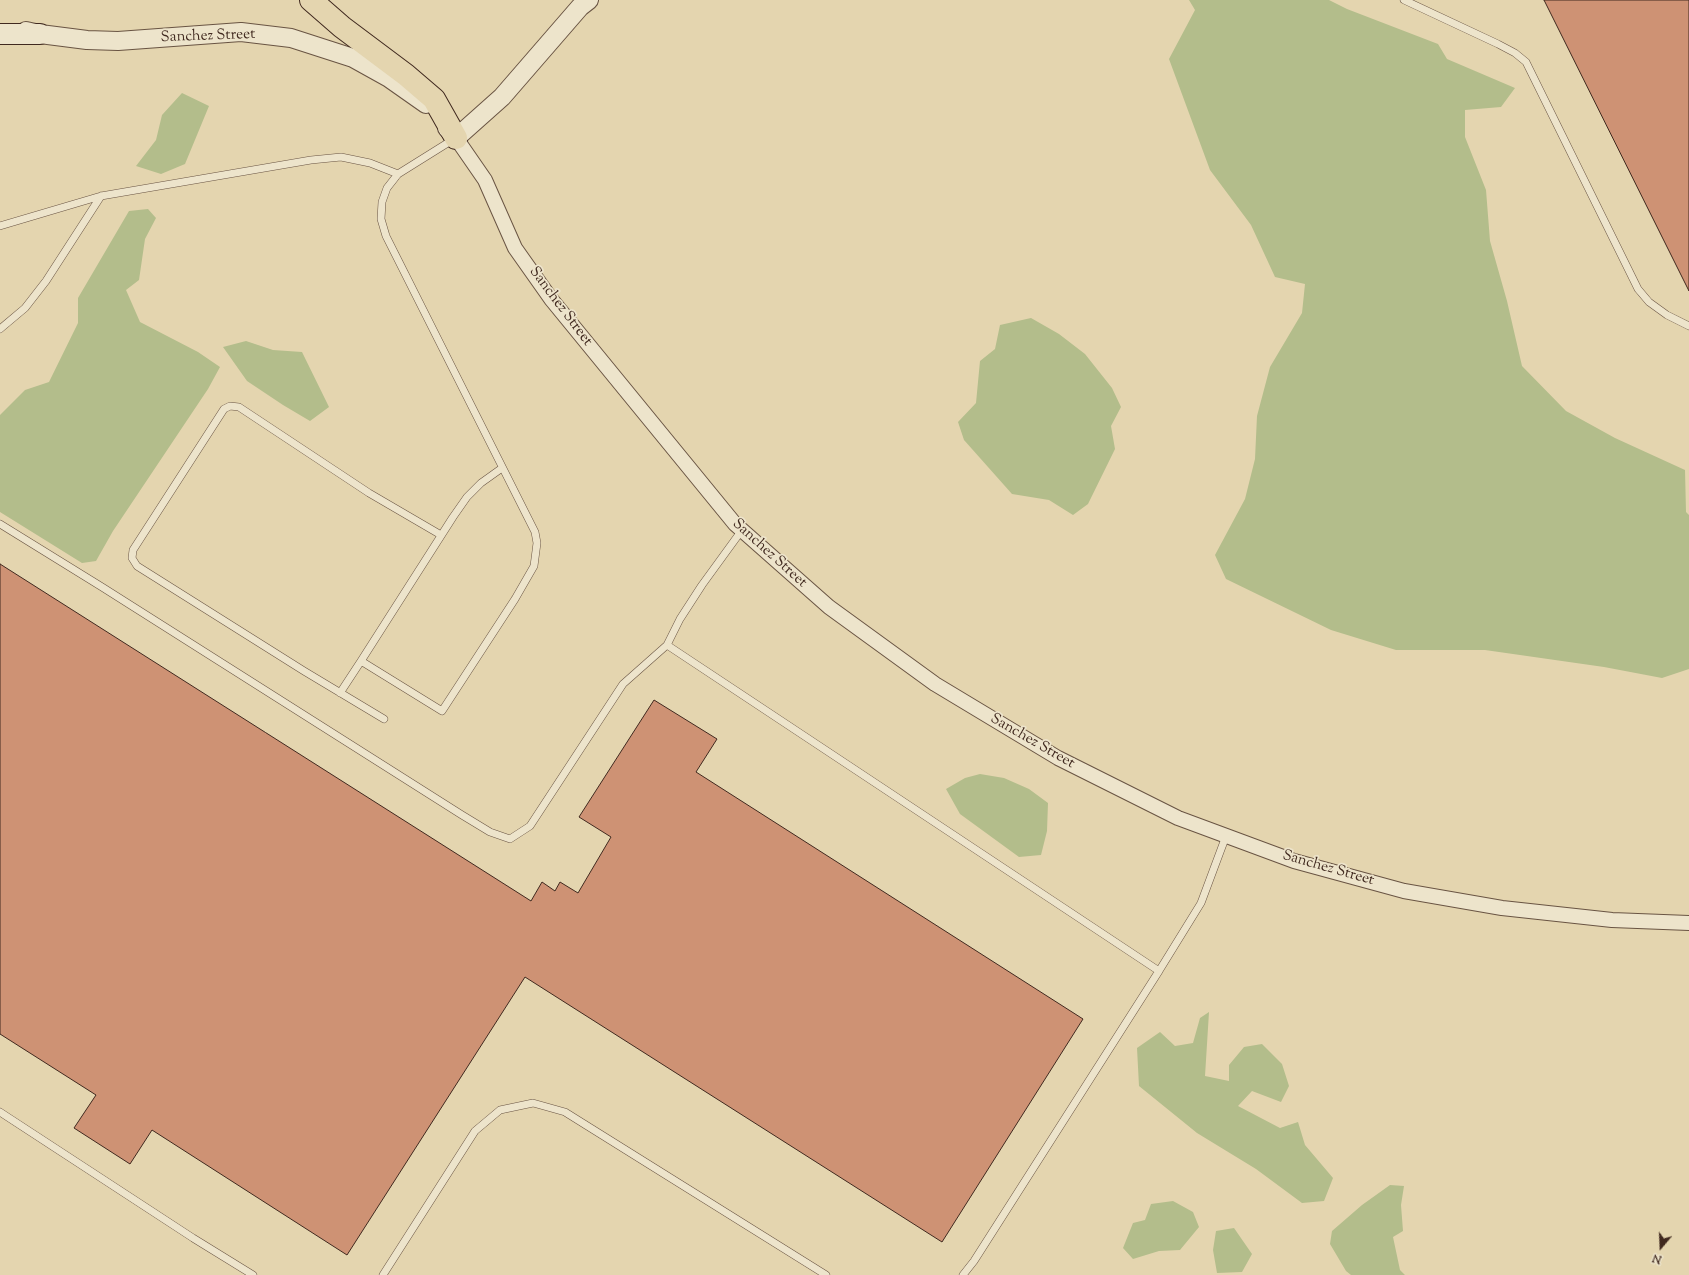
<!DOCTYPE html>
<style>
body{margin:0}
#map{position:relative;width:1689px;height:1275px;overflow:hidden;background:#e4d5af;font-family:"Sorts Mill Goudy",serif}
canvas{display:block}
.north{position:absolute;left:1641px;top:1227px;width:40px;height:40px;-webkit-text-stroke:3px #ede4cb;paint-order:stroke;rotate:199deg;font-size:11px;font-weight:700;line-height:16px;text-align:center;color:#40291f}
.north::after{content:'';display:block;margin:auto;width:14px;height:18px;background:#40291f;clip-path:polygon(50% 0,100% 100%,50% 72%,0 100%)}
</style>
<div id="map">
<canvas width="1689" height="1275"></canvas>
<div class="north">N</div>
</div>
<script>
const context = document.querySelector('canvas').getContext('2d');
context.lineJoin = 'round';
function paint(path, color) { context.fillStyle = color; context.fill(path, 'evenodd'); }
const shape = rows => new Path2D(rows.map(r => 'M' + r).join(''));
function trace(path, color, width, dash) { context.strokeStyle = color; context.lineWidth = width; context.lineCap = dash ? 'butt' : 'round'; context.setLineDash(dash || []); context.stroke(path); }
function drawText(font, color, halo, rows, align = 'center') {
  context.font = font + ' "Sorts Mill Goudy",serif'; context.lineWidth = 3.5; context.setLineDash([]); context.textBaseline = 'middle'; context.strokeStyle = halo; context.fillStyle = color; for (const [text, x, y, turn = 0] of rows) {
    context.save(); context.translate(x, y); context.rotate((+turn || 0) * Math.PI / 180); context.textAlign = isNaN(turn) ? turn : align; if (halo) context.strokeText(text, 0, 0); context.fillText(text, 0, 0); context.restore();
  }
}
const green = shape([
 [1189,0,1329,0,1347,9,1438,44,1447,59,1515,88,1501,107,1465,110,1465,137,1486,190,1490,241,1507,301,1522,366,1566,411,1615,438,1685,470,1686,512,1689,515,1689,669,1662,678,1604,667,1485,650,1396,650,1331,630,1226,579,1215,555,1245,499,1255,459,1257,416,1270,367,1302,313,1305,284,1275,277,1251,225,1210,170,1169,59,1195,10],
 [182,93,209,106,185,164,161,174,136,166,156,140,162,115],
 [148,209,156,218,145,239,139,280,126,290,140,322,198,352,220,367,208,389,113,531,96,561,82,563,0,512,0,415,25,390,49,382,78,323,78,298,129,211],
 [1031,318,1059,334,1085,354,1112,388,1121,407,1111,426,1115,449,1088,504,1073,515,1049,500,1012,494,964,440,958,422,976,403,980,361,995,349,1000,325],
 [246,341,273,350,302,352,329,407,310,421,283,405,247,381,223,347],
 [980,774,1004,778,1029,789,1048,803,1047,831,1041,855,1019,857,960,814,946,789,965,778],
 [1209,1012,1205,1076,1229,1081,1229,1065,1244,1047,1262,1044,1282,1064,1289,1086,1281,1102,1252,1091,1238,1106,1280,1128,1298,1122,1305,1145,1333,1178,1324,1201,1302,1203,1256,1169,1197,1133,1139,1086,1137,1048,1160,1032,1175,1046,1193,1043,1200,1018],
 [1390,1185,1404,1186,1401,1205,1403,1231,1393,1237,1400,1270,1405,1275,1351,1275,1346,1271,1330,1244,1332,1231,1362,1205],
 [1173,1201,1193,1212,1199,1227,1180,1250,1159,1251,1133,1259,1123,1248,1133,1223,1145,1220,1151,1204],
 [1234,1228,1252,1254,1242,1272,1217,1273,1213,1250,1216,1231]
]);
const building = shape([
 [1544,0,1689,0,1689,291,1544,0],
 [0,564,531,901,542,882,555,891,560,882,578,893,611,837,579,817,654,700,717,739,696,772,1083,1019,942,1242,525,977,347,1255,152,1130,130,1164,74,1128,96,1095,0,1034,0,564]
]);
const service = shape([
 [1404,0,1498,44,1515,53,1526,62,1638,289,1649,302,1667,315,1689,326],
 [454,139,398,174,387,188,382,202,381,219,386,236,535,532,537,543,534,566,515,599,442,711,361,661,453,517,467,497,481,483,502,468],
 [0,226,101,196,311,160,341,157,370,163,398,174],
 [0,329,25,308,46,281,101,196],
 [0,524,102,587,462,815,490,832,510,839,530,826,623,684,667,645],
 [742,530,702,585,680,619,667,645,1159,971,1201,903,1226,836],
 [340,693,361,661],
 [384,719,304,671,137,566,132,558,133,550,224,409,230,406,239,407,369,493,441,535],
 [0,1112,193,1238,253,1275],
 [383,1275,475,1131,500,1110,533,1103,565,1112,826,1275],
 [963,1275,974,1261,1159,971]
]);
const minor = shape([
 [456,138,485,180,515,248,551,299,735,524,829,607,935,684,1058,758,1178,818,1294,861,1404,891,1502,908,1612,920,1689,923]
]);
const tertiary = shape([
 [26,31,40,34,87,40,118,41,241,32,291,38,353,58,389,78,426,104],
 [447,128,456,138,502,97,580,7,589,0]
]);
const secondary = shape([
 [0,34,40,34]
]);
const motorway = shape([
 [311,0,342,27,406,75,434,99,456,138]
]);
const streetNames = [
 ["Sanchez Street",208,37,-2],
 ["Sanchez Street",560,307,53],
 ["Sanchez Street",769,554,42],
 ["Sanchez Street",1032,742,30],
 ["Sanchez Street",1328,869,16]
];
paint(green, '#b3bd8b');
paint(building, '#ce9274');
trace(building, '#40291f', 1);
trace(service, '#695443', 8);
trace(minor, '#695443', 16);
trace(tertiary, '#695443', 20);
trace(secondary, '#40291f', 22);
trace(motorway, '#40291f', 24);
trace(service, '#ede4cb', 7);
trace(minor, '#ede4cb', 14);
trace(tertiary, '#ede4cb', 18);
trace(secondary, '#ede4cb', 20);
trace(motorway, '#e4d5af', 22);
drawText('15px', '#40291f', '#ede4cb', streetNames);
</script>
